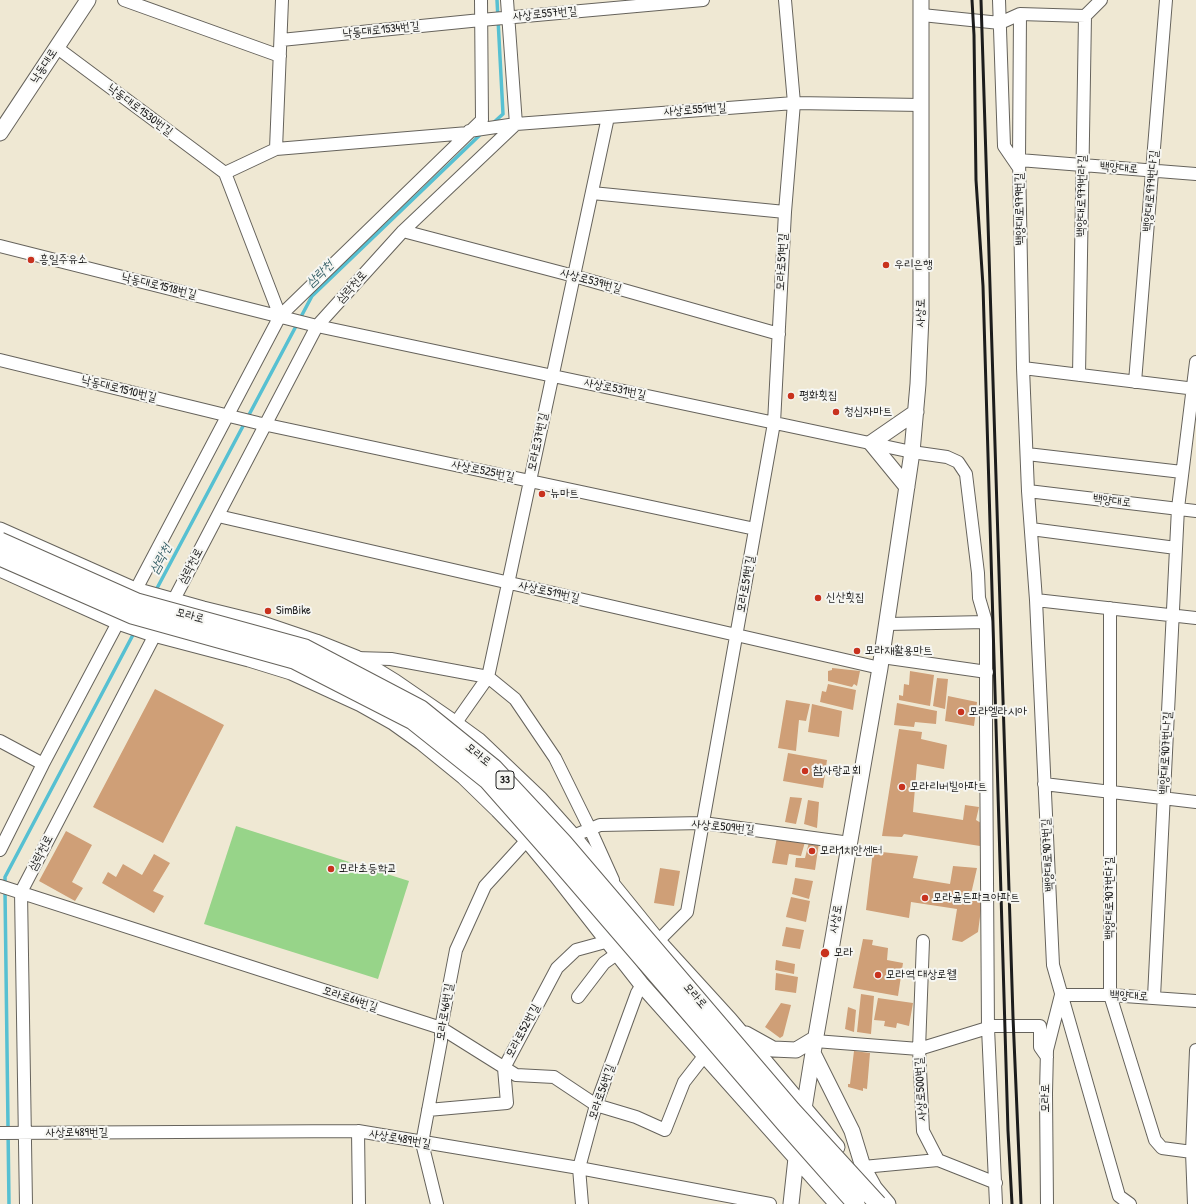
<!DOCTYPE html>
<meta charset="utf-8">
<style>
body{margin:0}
canvas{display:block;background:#efe8d3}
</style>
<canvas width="1196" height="1204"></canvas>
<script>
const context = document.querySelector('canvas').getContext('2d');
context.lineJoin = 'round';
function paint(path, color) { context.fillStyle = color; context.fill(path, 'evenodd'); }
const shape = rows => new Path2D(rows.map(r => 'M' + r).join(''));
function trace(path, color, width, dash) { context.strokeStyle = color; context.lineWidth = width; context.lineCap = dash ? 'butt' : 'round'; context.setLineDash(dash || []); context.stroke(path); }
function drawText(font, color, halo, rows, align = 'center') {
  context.font = font + ' "Patrick Hand","Poor Story",sans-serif'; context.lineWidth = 4; context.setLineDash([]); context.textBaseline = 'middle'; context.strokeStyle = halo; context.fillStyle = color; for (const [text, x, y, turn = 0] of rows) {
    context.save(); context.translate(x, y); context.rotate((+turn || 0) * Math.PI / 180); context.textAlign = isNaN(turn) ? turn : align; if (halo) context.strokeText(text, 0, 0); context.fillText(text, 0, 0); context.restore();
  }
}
const green = shape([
 [236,826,409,881,378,979,204,924]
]);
const stream = shape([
 [492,124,503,114,497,0],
 [155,592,312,296,483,132],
 [5,885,5,877,135,631],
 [5,891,9,1204]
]);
const building = shape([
 [832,668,860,671,857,686,854,684,852,687,828,681,828,671,832,670],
 [910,671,934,675,930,706,899,700,899,695,903,696,904,684,909,685],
 [937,678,948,679,945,709,933,706],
 [828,684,856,690,853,710,820,702,822,691,826,692],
 [155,689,224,725,163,843,93,807],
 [948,696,977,702,974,726,945,721],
 [786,700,810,704,806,721,799,720,796,751,778,748],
 [897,703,937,711,936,724,915,722,914,727,894,725],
 [812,704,842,711,839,737,808,732],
 [899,729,922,732,921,739,947,745,944,769,917,764,913,812,963,820,965,805,979,807,976,820,981,823,980,846,904,834,902,837,882,836],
 [788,753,827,760,823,788,783,781],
 [790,797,802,798,796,824,785,822],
 [808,800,819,802,817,828,804,824],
 [66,831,92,845,72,882,83,888,75,901,39,881],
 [777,837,805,842,801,856,789,854,787,865,772,863],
 [809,842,819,843,815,870,795,867,796,858,805,858],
 [873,851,918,856,913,878,950,884,953,866,977,868,971,894,983,894,978,932,962,942,952,940,957,909,911,902,909,918,866,910],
 [154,854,170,863,153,891,164,896,154,913,102,883,108,872,116,877,123,864,142,875],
 [660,868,680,871,674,906,654,903],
 [795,878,813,881,809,899,792,894],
 [791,897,810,901,806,922,786,917],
 [786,927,804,930,800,949,782,946],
 [863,939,873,940,872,945,888,948,887,960,903,963,898,996,853,988],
 [776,960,795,964,794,974,775,970],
 [776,973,798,977,796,993,775,990],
 [861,994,874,996,871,1034,857,1032],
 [878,998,913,1003,909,1026,897,1023,896,1028,884,1026,885,1021,874,1020],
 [781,1003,791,1005,783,1036,780,1038,765,1027],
 [848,1007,856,1010,854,1032,845,1029],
 [854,1051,870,1053,867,1089,863,1088,863,1091,848,1087,848,1084,850,1084]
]);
const minor = shape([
 [124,0,280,56],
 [999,0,1004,146,1019,168],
 [1020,14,1019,160,1023,368,1028,491,1036,600,1053,965,1119,1196,1130,1204],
 [922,15,1000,23,1020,14,1085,16,1101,0],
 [281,40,481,20,703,0],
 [56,47,225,173,280,316],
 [469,131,516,124,794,103,922,105],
 [276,149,282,0],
 [1019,160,1196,174],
 [225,173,276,149,468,133],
 [592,193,785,212],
 [403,231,574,276,779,334],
 [0,246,317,326,912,452,947,457,958,462,966,474,978,573,979,598,986,622,986,729,988,1028,996,1204],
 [0,360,258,423,755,529],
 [1023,368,1196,389],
 [1079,375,1085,16],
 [1135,382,1166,0],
 [1027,454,1182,472],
 [1028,491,1196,511],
 [218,516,880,668],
 [1031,529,1176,548],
 [132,597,280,316,482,120,481,0],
 [1036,600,1196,618],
 [170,607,317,326,403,231,516,124,507,0],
 [1110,608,1110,995,1155,1140,1162,1148,1192,1152],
 [887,624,986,622],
 [882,657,987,672],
 [356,658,391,659,488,677,515,699,555,758,590,829,613,880],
 [450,731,488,677,608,117],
 [0,741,43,764],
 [1044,784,1196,802],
 [573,836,600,825,703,823,850,843],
 [0,850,43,764,122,615],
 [0,886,441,1028,516,1075,554,1077,596,1105,636,1117,665,1130,684,1082,705,1055],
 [658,941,687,912,774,423,785,212,794,103,785,0],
 [923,941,919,1049,923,1131,938,1160,996,1183],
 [578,997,604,963,618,953],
 [1154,997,1178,508,1196,362],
 [815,1041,919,1049,994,1026,1040,1026,1040,1047,1047,1057],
 [428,1110,507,1103,504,1068,557,968,576,950,609,941],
 [358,1131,359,1204],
 [0,1133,358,1131,579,1168,770,1204],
 [863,1167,938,1160],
 [26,1204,21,892,159,627],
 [437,1204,422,1143,441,1041,441,1028,456,950,485,886,527,840],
 [582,1204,579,1168,596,1105,637,993,642,985],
 [1047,1204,1046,1093,1047,1050,1061,995,1110,995,1196,1001],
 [1194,1204,1192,1152,1196,1050]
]);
const major = shape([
 [0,133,88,0],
 [907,487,871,443,916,412],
 [0,530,135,590,203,609,260,623,316,642,356,658,395,682,456,724,478,740,540,799,573,836,658,941,730,1020,837,1147],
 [0,569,118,622,150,633,249,659,291,672,361,704,393,722,421,742,464,777,498,810,527,840,556,875,642,985,837,1204],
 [746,1034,773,1049,796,1050,816,1038],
 [813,1053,852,1131,863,1167,874,1187],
 [872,1185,888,1204],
 [791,1204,796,1158,813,1053,880,668,912,452,918,384,921,316,921,0]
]);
const rail = shape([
 [972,0,974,35,976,180,983,286,1008,1131,1012,1204],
 [981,0,1013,1017,1021,1204]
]);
const highwayBridge = shape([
 [0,541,137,602,305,648,421,709,494,768,563,842,792,1110,878,1204],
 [0,557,132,615,294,660,413,721,487,780,554,856,786,1125,856,1204]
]);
const markers = [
 [31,260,4,"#c8321e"],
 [886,265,4,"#c8321e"],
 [791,396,4,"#c8321e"],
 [836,412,4,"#c8321e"],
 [542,494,4,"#c8321e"],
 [818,598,4,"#c8321e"],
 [268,611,4,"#c8321e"],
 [857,651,4,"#c8321e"],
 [961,712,4,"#c8321e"],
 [805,771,4,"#c8321e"],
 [902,787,4,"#c8321e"],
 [812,851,4,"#c8321e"],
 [331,869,4,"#c8321e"],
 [925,898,4,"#c8321e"],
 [825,953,5,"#c8321e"],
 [878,975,4,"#c8321e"]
];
const shields = [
 [505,780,18]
];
const shieldNames = [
 ["33",505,780]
];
const streetNames = [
 ["사상로557번길",545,14,-5],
 ["낙동대로1534번길",381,30,-6],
 ["낙동대로",44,66,-57],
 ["낙동대로1530번길",140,110,37],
 ["사상로551번길",695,110,-4],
 ["백양대로",1119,168,5],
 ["백양대로979번다길",1151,191,-85],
 ["백양대로979번라길",1082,196,-89],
 ["백양대로979번길",1020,209,-91],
 ["모라로51번길",782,262,-87],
 ["사상로539번길",591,281,16],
 ["낙동대로1518번길",159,286,14],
 ["삼락천로",352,287,-48],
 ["사상로",921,313,-89],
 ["낙동대로1510번길",119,389,14],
 ["사상로531번길",615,389,12],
 ["모라로37번길",538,442,-78],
 ["사상로525번길",483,471,12],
 ["백양대로",1112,501,7],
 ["삼락천로",191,566,-62],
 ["모라로51번길",746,584,-80],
 ["사상로519번길",549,592,13],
 ["모라로",190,616,15],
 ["백양대로907번나길",1166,753,-87],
 ["모라로",478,755,39],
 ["사상로509번길",723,827,6],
 ["삼락천로",41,853,-62],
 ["백양대로907번길",1048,855,-93],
 ["백양대로907번다길",1110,898,-90],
 ["사상로",836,919,-80],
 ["모라로",695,996,49],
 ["백양대로",1129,996,3],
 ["모라로64번길",350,999,18],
 ["모라로46번길",445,1012,-81],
 ["모라로52번길",523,1031,-62],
 ["사상로500번길",921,1089,-93],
 ["모라로56번길",602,1092,-71],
 ["모라로",1046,1098,-90],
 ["사상로489번길",77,1133],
 ["사상로489번길",400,1139,10]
];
const poiNames = [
 ["흥일주유소",39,260],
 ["우리은행",894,265],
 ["평화횟집",799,396],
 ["청십자마트",844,412],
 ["뉴마트",550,494],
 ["신산횟집",826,598],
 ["SimBike",276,611],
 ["모라재활용마트",865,651],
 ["모라엘라시아",969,712],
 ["참사랑교회",813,771],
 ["모라리버빌아파트",910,787],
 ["모라1치안센터",820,851],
 ["모라초등학교",339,869],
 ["모라골든파크아파트",933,898],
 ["모라",834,953],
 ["모라역 대상로웰",886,975]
];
const waterNames = [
 ["삼락천",320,274,-44],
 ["삼락천",161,559,-62]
];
paint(green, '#97d489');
trace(stream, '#56c0d2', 3.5);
paint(building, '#cf9f77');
trace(minor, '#66635c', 14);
trace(major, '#66635c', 17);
trace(minor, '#fff', 12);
trace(major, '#fff', 15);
trace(rail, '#1c1c1c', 3);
trace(highwayBridge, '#66635c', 19, []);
trace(highwayBridge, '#fff', 17);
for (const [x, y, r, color] of markers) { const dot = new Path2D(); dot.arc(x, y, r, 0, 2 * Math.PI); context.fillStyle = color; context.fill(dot); trace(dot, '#f6f6f2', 1.5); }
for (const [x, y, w] of shields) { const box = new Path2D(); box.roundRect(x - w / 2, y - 9, w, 18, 3); context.fillStyle = '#f6f6f2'; context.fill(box); trace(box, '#1c1c1c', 1); }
drawText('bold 11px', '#1c1c1c', null, shieldNames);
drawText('12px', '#1c1c1c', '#f6f6f2', streetNames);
drawText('12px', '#1c1c1c', '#f6f6f2', poiNames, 'left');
drawText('italic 13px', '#335e65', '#f6f6f2', waterNames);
</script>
